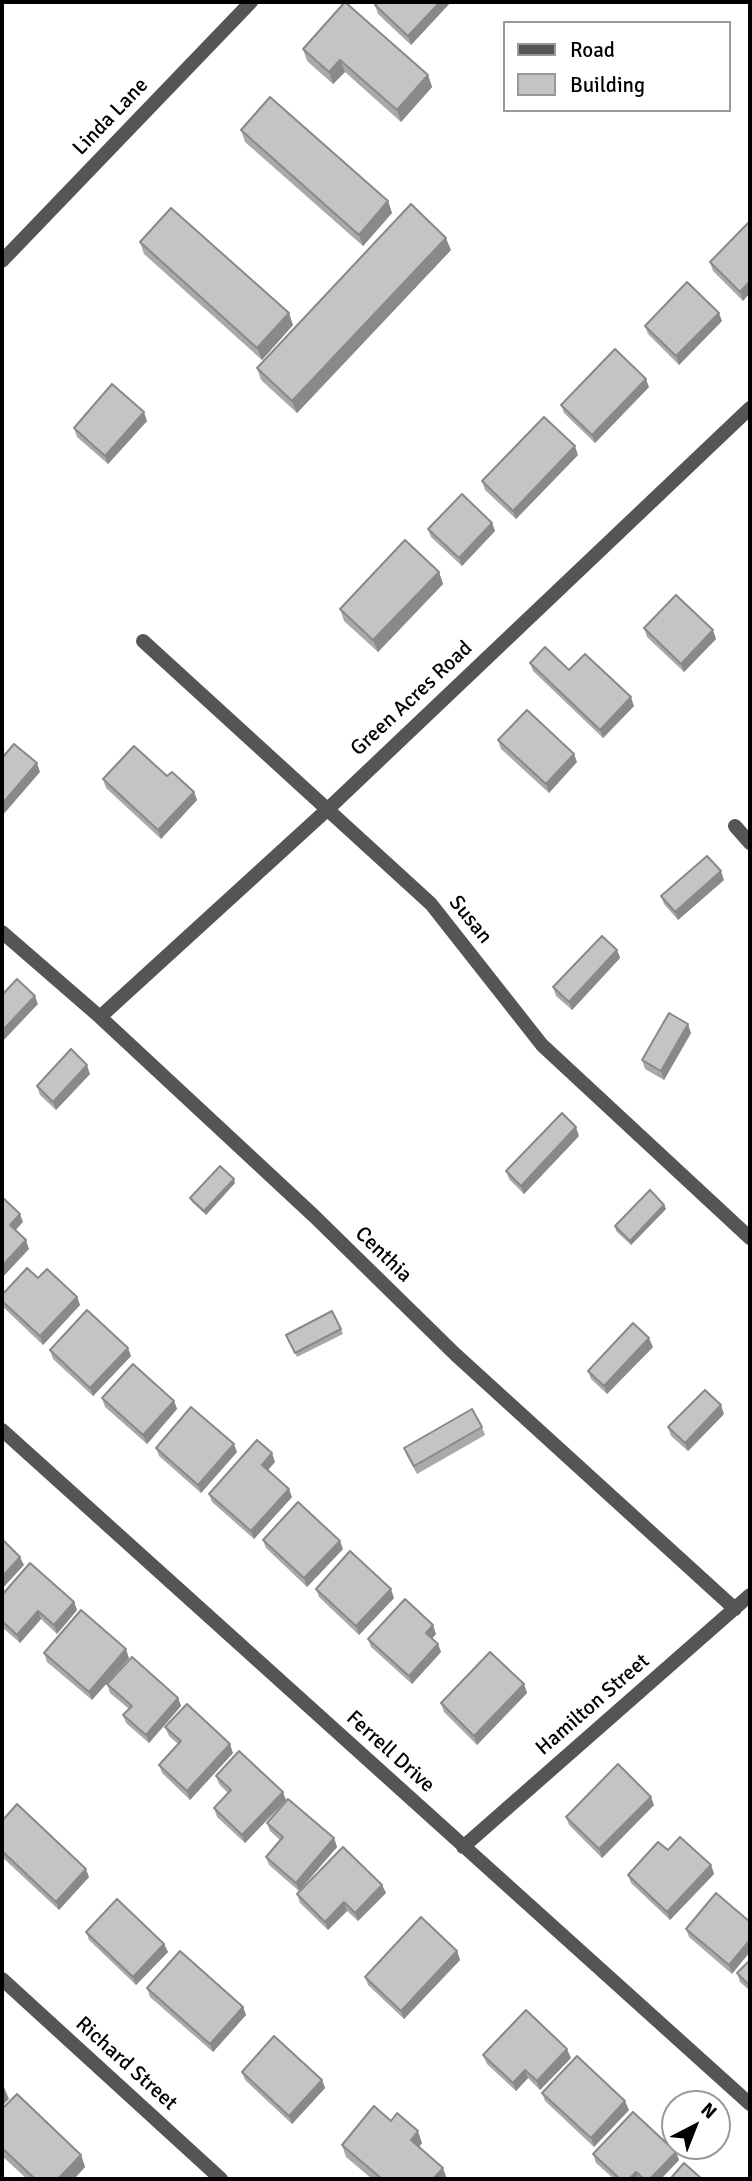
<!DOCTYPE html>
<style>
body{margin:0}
#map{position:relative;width:752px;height:2181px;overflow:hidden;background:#fff;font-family:Signika,sans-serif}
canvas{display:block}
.frame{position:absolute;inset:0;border:4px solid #000;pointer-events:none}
.legend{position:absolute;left:503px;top:21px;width:228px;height:91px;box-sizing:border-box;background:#fff;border:2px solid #999;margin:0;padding:9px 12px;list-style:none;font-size:21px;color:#000}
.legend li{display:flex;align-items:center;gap:14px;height:35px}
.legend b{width:35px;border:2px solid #999}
.north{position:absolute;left:661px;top:2090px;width:70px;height:70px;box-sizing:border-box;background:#fff;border:2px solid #999;border-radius:50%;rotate:42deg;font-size:19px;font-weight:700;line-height:28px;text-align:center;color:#000}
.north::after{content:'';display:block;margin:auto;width:24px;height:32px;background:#000;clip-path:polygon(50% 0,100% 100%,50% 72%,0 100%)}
</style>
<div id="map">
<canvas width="752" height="2181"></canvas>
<div class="frame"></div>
<ul class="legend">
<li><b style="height:9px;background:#555"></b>Road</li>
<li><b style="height:19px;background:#c4c4c4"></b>Building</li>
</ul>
<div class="north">N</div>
</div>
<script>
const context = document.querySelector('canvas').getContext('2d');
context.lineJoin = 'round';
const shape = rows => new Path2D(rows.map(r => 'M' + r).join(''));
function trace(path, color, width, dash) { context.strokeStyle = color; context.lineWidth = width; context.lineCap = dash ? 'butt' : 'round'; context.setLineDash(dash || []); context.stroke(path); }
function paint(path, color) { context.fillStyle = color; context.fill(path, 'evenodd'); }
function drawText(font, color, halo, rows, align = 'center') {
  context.font = font + ' Signika,sans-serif'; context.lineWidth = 7; context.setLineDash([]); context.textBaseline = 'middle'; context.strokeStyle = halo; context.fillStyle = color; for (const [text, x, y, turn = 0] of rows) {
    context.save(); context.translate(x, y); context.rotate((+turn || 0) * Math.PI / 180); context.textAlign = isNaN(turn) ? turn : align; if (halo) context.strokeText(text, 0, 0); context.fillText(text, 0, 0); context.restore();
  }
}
const minor = shape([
 [143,641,431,904,542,1045,750,1238],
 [735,826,750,843],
 [2,932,100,1017,314,1216,456,1355,735,1609],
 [100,1017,329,808,750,408],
 [2,1430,750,2104],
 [463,1847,750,1595],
 [2,1979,221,2179]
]);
const tertiary = shape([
 [2,261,251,2]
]);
const wall = shape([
 [379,2,451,2,411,45,378,14,375,5],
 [303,49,428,75,432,87,401,122,345,72,333,84,307,61],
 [241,130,388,201,392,213,363,246,245,142],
 [750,221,743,301,713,271,710,262],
 [140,242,293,325,262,360,144,254],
 [451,250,297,413,261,380,257,368],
 [722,321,679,365,648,334,645,326],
 [649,387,595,443,564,413,561,405],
 [147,421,108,464,77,437,74,428],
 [578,455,516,519,485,490,482,481],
 [492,523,495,531,462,566,431,537,428,529],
 [439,572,443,584,378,652,344,621,340,609],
 [644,628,716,639,684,672,647,637],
 [530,663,569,670,634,706,603,738,533,671],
 [498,740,577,762,549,793,501,749],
 [167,776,194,792,197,800,161,839,106,788,103,779],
 [724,880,678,920,664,904,661,896],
 [617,950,620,958,572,1010,556,996,553,987],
 [691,1033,664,1080,645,1069,642,1060],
 [90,1074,56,1110,40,1095,37,1086],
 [579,1136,524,1194,509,1179,506,1171],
 [235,1183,206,1215,192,1202,190,1198],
 [664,1205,666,1209,631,1245,616,1231,615,1226],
 [38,1278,77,1297,80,1305,43,1345,2,1306,2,1295],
 [341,1329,343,1334,297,1357,286,1335],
 [653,1347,607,1394,591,1379,588,1371],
 [50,1350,131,1356,93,1396,53,1359],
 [102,1398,174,1401,177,1409,147,1444,105,1407],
 [724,1414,688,1451,671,1436,668,1427],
 [482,1427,485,1435,417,1474,407,1456,404,1448],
 [156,1448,237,1452,201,1493,159,1456],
 [275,1462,268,1470,292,1497,254,1539,212,1502,209,1494],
 [263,1540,343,1549,307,1587,266,1548],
 [316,1589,394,1598,359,1635,319,1597],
 [2,1595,74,1602,77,1610,57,1634,41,1619,20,1643,2,1627],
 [436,1634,432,1638,438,1644,441,1652,412,1684,371,1647,368,1639],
 [44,1653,129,1658,92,1700,47,1662],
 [107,1684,178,1698,181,1706,149,1743,126,1723,123,1715,129,1709,110,1693],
 [524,1684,527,1693,477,1745,444,1712,441,1703],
 [165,1727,233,1753,190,1800,162,1773,159,1765,178,1744,169,1736],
 [216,1776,286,1800,245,1843,217,1817,214,1808,228,1793,219,1784],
 [654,1805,602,1858,569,1825,566,1817],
 [2,1821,89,1877,59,1910,2,1857],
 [267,1823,334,1838,337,1847,299,1891,269,1865,266,1857,280,1840,270,1831],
 [668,1850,711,1865,714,1874,670,1920,631,1883,628,1875],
 [382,1885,386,1893,358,1921,347,1911,328,1930,300,1903,297,1894],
 [716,1893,732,1974,689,1937,686,1929],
 [86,1932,164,1944,168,1952,136,1985,89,1940],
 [457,1951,460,1960,404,2019,368,1985,365,1977],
 [750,1960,750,1991,740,1982,737,1973],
 [147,1988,243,2007,246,2015,213,2052,150,1997],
 [483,2055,571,2058,540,2090,528,2078,516,2091,487,2064],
 [242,2072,322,2080,325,2088,292,2124,245,2080],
 [542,2093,629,2110,594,2147,545,2101],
 [2,2109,81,2155,85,2167,74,2179,27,2179,2,2156],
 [391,2121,422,2143,419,2147,447,2179,372,2179,346,2157,342,2145],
 [676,2152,679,2160,661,2179,614,2179,596,2163,593,2154]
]);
const shadedWall = shape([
 [440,2,451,2,411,45,408,36],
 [340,60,345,72,333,84,329,72],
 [428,75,432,87,401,122,397,110],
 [388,201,392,213,363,246,359,235],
 [446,238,451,250,297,413,292,401],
 [750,281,750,293,743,301,740,292],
 [289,313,293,325,262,360,257,348],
 [719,313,722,321,679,365,676,356],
 [646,379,649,387,595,443,592,435],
 [144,412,147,421,108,464,105,456],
 [575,446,578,455,516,519,513,511],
 [492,523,495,531,462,566,459,558],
 [439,572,443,584,378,652,373,640],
 [713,630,716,639,684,672,681,664],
 [631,697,634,706,603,738,600,730],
 [574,754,577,762,549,793,546,784],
 [37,763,40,772,2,816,2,804],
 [194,792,197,800,161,839,158,830],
 [721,871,724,880,678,920,675,912],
 [617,950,620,958,572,1010,569,1002],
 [35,996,38,1004,2,1042,2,1031],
 [688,1024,691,1033,664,1080,661,1071],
 [87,1065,90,1074,56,1110,53,1102],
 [576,1127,579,1136,524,1194,521,1186],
 [234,1179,235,1183,206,1215,204,1211],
 [664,1205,666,1209,631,1245,630,1241],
 [20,1214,23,1222,13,1233,10,1225],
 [26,1240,29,1249,2,1278,2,1266],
 [77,1297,80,1305,43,1345,40,1336],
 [649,1338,653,1347,607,1394,604,1386],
 [128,1348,131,1356,93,1396,90,1388],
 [174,1401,177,1409,147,1444,143,1435],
 [721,1405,724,1414,688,1451,685,1443],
 [234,1444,237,1452,201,1493,198,1485],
 [272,1453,275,1462,265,1473,262,1465],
 [289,1489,292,1497,254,1539,251,1531],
 [340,1541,343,1549,307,1587,304,1578],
 [20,1557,24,1565,2,1589,2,1577],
 [391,1589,394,1598,359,1635,356,1626],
 [74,1602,77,1610,57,1634,54,1625],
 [38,1611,41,1619,20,1643,17,1635],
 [433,1625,436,1634,429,1642,426,1633],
 [438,1644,441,1652,412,1684,409,1676],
 [126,1649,129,1658,92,1700,89,1692],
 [524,1684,527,1693,477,1745,474,1736],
 [178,1698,181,1706,149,1743,146,1735],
 [230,1744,233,1753,190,1800,187,1791],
 [283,1792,286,1800,245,1843,242,1835],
 [651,1797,654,1805,602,1858,599,1849],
 [334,1838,337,1847,299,1891,296,1883],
 [711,1865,714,1874,670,1920,667,1912],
 [86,1869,89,1877,59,1910,56,1902],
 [382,1885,386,1893,358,1921,355,1913],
 [344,1902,347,1911,328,1930,325,1922],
 [750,1940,750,1952,732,1974,729,1965],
 [164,1944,168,1952,136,1985,133,1977],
 [457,1951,460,1960,404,2019,401,2011],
 [243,2007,246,2015,213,2052,210,2044],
 [567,2049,571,2058,540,2090,537,2081],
 [525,2070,528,2078,516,2091,513,2083],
 [322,2080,325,2088,292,2124,289,2116],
 [4,2087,9,2099,2,2106,2,2089],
 [625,2101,629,2110,594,2147,591,2138],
 [418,2131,422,2143,415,2152,411,2140],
 [676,2152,679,2160,661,2179,650,2179],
 [81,2155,85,2167,74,2179,58,2179],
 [443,2168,447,2179,433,2179],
 [636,2172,638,2179,629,2179]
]);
const building = shape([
 [345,2,428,75,397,110,340,60,329,72,303,49,345,2],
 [379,2,440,2,408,36,375,5,379,2],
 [270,97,388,201,359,235,241,130,270,97],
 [411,204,446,238,292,401,257,368,411,204],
 [171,208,289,313,257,348,140,242,171,208],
 [750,221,750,281,740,292,710,262,750,221],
 [687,282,719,313,676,356,645,326,687,282],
 [615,349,646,379,592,435,561,405,615,349],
 [112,384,144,412,105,456,74,428,112,384],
 [544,417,575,446,513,511,482,481,544,417],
 [462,494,492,523,459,558,428,529,462,494],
 [405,540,439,572,373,640,340,609,405,540],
 [676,595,713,630,681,664,644,628,676,595],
 [545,647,569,670,585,654,631,697,600,730,530,663,545,647],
 [527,710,574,754,546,784,498,740,527,710],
 [14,744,37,763,2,804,2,758,14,744],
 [134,746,167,776,172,772,194,792,158,830,103,779,134,746],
 [707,856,721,871,675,912,661,896,707,856],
 [602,936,617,950,569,1002,553,987,602,936],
 [17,979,35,996,2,1031,2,995,17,979],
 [669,1013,688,1024,661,1071,642,1060,669,1013],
 [71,1049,87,1065,53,1102,37,1086,71,1049],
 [562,1113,576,1127,521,1186,506,1171,562,1113],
 [220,1166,234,1179,204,1211,190,1198,220,1166],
 [650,1190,664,1205,630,1241,615,1226,650,1190],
 [2,1197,20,1214,10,1225,26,1240,2,1266,2,1197],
 [27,1268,38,1278,47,1269,77,1297,40,1336,2,1301,2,1295,27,1268],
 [87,1310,128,1348,90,1388,50,1350,87,1310],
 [332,1311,341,1329,295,1353,286,1335,332,1311],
 [633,1323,649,1338,604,1386,588,1371,633,1323],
 [133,1364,174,1401,143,1435,102,1398,133,1364],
 [705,1390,721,1405,685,1443,668,1427,705,1390],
 [191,1407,234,1444,198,1485,156,1448,191,1407],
 [472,1409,482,1427,414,1466,404,1448,472,1409],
 [257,1440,272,1453,262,1465,289,1489,251,1531,209,1494,257,1440],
 [298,1502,340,1541,304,1578,263,1540,298,1502],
 [2,1539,20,1557,2,1577,2,1539],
 [350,1551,391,1589,356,1626,316,1589,350,1551],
 [30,1563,74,1602,54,1625,38,1611,17,1635,2,1621,2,1595,30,1563],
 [405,1599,433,1625,426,1633,438,1644,409,1676,368,1639,405,1599],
 [81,1610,126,1649,89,1692,44,1653,81,1610],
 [490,1652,524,1684,474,1736,441,1703,490,1652],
 [132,1657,178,1698,146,1735,123,1715,132,1706,107,1684,132,1657],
 [187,1704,230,1744,187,1791,159,1765,181,1741,165,1727,187,1704],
 [239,1751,283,1792,242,1835,214,1808,231,1790,216,1776,239,1751],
 [618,1764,651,1797,599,1849,566,1817,618,1764],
 [288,1799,334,1838,296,1883,266,1857,283,1837,267,1823,288,1799],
 [17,1804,86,1869,56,1902,2,1851,2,1821,17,1804],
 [680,1837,711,1865,667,1912,628,1875,658,1842,668,1850,680,1837],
 [343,1847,382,1885,355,1913,344,1902,325,1922,297,1894,343,1847],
 [716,1893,750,1922,750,1940,729,1965,686,1929,716,1893],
 [117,1899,164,1944,133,1977,86,1932,117,1899],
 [421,1917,457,1951,401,2011,365,1977,421,1917],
 [180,1951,243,2007,210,2044,147,1988,180,1951],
 [750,1960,750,1986,737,1973,750,1960],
 [526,2010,567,2049,537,2081,525,2070,513,2083,483,2055,526,2010],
 [274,2036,322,2080,289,2116,242,2072,274,2036],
 [577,2056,625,2101,591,2138,542,2093,577,2056],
 [17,2094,81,2155,58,2179,35,2179,2,2148,2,2109,17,2094],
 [374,2106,391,2121,397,2113,418,2131,411,2140,443,2168,433,2179,382,2179,342,2145,374,2106],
 [633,2112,676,2152,650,2179,644,2179,636,2172,629,2179,620,2179,593,2154,633,2112],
 [684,2163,702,2179,670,2179,684,2163]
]);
const streetNames = [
 ["Linda Lane",111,117,-46],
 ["Green Acres Road",412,699,-43],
 ["Susan",470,920,51],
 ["Centhia",383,1255,44],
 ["Hamilton Street",593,1705,-41],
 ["Ferrell Drive",390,1752,42],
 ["Richard Street",126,2064,42]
];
trace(minor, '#555', 14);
trace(tertiary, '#555', 14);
paint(wall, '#a9a9a9');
paint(shadedWall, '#898989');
paint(building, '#c4c4c4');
trace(building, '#898989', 2);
drawText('21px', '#000', '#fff', streetNames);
</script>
